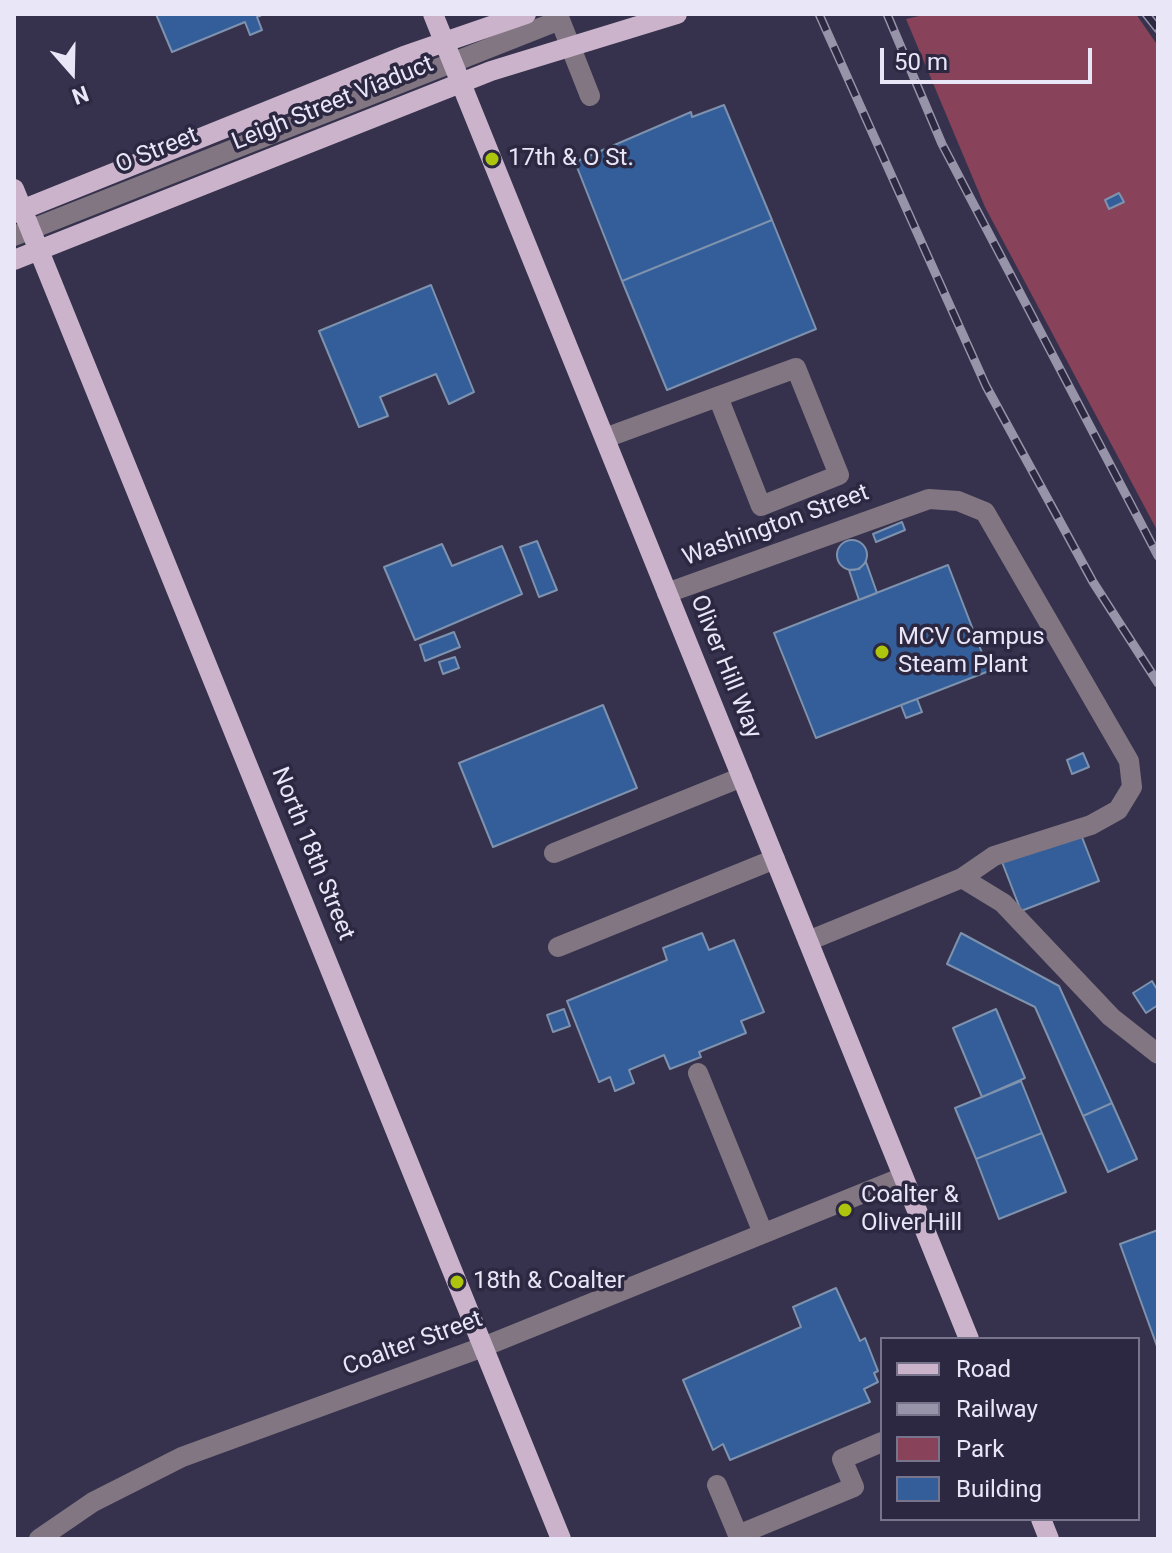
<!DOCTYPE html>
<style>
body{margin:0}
#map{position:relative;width:1172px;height:1553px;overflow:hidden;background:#36324d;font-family:Roboto,sans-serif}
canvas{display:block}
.frame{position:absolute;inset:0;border:16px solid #e9e6f8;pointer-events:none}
.legend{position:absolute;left:880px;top:1337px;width:260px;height:184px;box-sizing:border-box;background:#2c2842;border:2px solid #78748b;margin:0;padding:10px 14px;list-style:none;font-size:24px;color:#e9e6f8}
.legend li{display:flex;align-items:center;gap:16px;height:40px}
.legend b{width:40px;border:2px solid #78748b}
.north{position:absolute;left:32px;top:32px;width:80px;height:80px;-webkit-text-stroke:6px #2c2842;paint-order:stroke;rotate:160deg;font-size:22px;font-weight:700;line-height:32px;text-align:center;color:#e9e6f8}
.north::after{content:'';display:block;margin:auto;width:28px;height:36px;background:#e9e6f8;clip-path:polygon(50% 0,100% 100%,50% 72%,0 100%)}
.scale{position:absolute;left:880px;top:48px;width:212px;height:36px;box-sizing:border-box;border:4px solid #e9e6f8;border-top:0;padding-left:10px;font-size:24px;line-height:28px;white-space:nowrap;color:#e9e6f8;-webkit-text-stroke:6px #2c2842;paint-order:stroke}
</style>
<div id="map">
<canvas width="1172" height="1553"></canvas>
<div class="frame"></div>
<ul class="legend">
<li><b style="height:10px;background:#cbb4cb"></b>Road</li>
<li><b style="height:10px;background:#9794aa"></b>Railway</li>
<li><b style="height:22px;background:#884259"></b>Park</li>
<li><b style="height:22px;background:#335e99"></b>Building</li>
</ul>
<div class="north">N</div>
<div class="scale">50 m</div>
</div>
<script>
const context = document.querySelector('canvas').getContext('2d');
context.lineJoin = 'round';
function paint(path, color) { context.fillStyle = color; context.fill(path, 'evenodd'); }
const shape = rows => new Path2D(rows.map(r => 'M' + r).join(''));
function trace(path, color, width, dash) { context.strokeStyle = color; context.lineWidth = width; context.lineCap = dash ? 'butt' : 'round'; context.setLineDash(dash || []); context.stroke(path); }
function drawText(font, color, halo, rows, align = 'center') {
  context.font = font + ' Roboto,sans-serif'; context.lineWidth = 7; context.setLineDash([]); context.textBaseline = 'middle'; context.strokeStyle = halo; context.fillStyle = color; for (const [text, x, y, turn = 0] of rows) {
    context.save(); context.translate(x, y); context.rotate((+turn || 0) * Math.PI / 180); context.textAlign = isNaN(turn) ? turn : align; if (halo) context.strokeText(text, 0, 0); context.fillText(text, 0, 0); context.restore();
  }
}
const green = shape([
 [928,14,1136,14,1158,46,1158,532,985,207,906,19]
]);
const building = shape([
 [156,14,264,14,257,17,262,30,250,35,245,22,172,52,156,14],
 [724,105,772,220,622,281,575,162,691,112,692,117,724,105],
 [1119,193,1124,202,1109,209,1105,200,1119,193],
 [772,220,816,329,667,390,622,281,772,220],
 [431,285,474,392,449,404,436,374,380,397,388,416,359,427,319,331,431,285],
 [902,522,905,530,876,542,873,534,902,522],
 '837 555a15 15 0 1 1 30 0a15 15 0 1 1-30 0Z',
 [537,541,557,590,539,597,520,547,537,541],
 [442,544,452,566,502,546,522,594,415,640,384,567,442,544],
 [866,562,877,593,859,600,849,570,859,569,866,562],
 [948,565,989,671,816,738,774,633,948,565],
 [454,632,460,647,425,661,420,645,454,632],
 [455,657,459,668,443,674,439,662,455,657],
 [917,699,922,712,906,718,901,705,917,699],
 [603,705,637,788,493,847,459,763,603,705],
 [1083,753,1089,767,1072,774,1067,760,1083,753],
 [1080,832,1099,881,1021,911,1002,862,1080,832],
 [702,933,709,950,734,940,764,1012,741,1021,746,1033,699,1052,701,1057,670,1069,664,1055,629,1070,634,1083,615,1091,610,1077,599,1082,567,1001,667,960,663,948,702,933],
 [961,933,1059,986,1112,1103,1083,1116,1035,1007,947,964,961,933],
 [1152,981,1158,991,1158,1005,1146,1013,1133,993,1152,981],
 [564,1009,570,1026,553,1032,547,1015,564,1009],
 [996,1009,1025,1078,982,1097,953,1028,996,1009],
 [1021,1081,1042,1133,976,1159,955,1108,1021,1081],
 [1112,1103,1137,1159,1108,1172,1083,1116,1112,1103],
 [1042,1133,1066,1192,999,1219,976,1159,1042,1133],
 [1158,1230,1158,1349,1120,1244,1158,1230],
 [836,1288,860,1341,865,1338,878,1371,874,1373,878,1382,864,1389,870,1402,730,1460,723,1444,713,1450,683,1380,801,1327,793,1307,836,1288]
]);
const minor = shape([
 [560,20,590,96],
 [14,236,560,20,558,14],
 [605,438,796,368,839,475,761,506,718,397],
 [667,593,929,499,958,501,985,512,1129,761,1132,787,1118,810,1091,825,994,856,962,878],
 [554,853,742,777],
 [808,941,962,878,1003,903,1111,1017,1158,1054],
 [558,947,775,859],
 [698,1073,763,1233],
 [717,1485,738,1535,854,1487,842,1459,882,1442],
 [39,1539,93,1502,182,1457,483,1347,903,1177]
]);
const major = shape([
 [433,14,969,1339],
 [14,189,561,1539],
 [14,213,404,56,526,14],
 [14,260,491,71,677,14],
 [1041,1519,1049,1539]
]);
const rail = shape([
 [819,14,986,386,1093,582,1158,683],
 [887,14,942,144,1158,556],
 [1146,14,1158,29]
]);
const markers = [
 [492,159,8,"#adc60d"],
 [882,652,8,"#adc60d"],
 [845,1210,8,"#adc60d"],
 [457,1282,8,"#adc60d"]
];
const streetNames = [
 ["Leigh Street Viaduct",333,104,-22],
 ["O Street",157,151,-22],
 ["Washington Street",776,526,-20],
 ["Oliver Hill Way",725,667,68],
 ["North 18th Street",312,854,68],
 ["Coalter Street",413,1344,-20]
];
const poiNames = [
 ["17th & O St.",508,159],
 ["MCV Campus",898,638],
 ["Steam Plant",898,666],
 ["Coalter &",861,1196],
 ["Oliver Hill",861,1224],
 ["18th & Coalter",473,1282]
];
paint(green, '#884259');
paint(building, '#335e99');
trace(building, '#7e92ae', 2);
trace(minor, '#817681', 20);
trace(major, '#cbb4cb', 20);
trace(rail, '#9794aa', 9);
trace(rail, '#2c2842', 6, [18]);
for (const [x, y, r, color] of markers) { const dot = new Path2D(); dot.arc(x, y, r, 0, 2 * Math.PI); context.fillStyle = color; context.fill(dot); trace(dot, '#2c2842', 3); }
drawText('24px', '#e9e6f8', '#2c2842', streetNames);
drawText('24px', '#e9e6f8', '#2c2842', poiNames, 'left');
</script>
